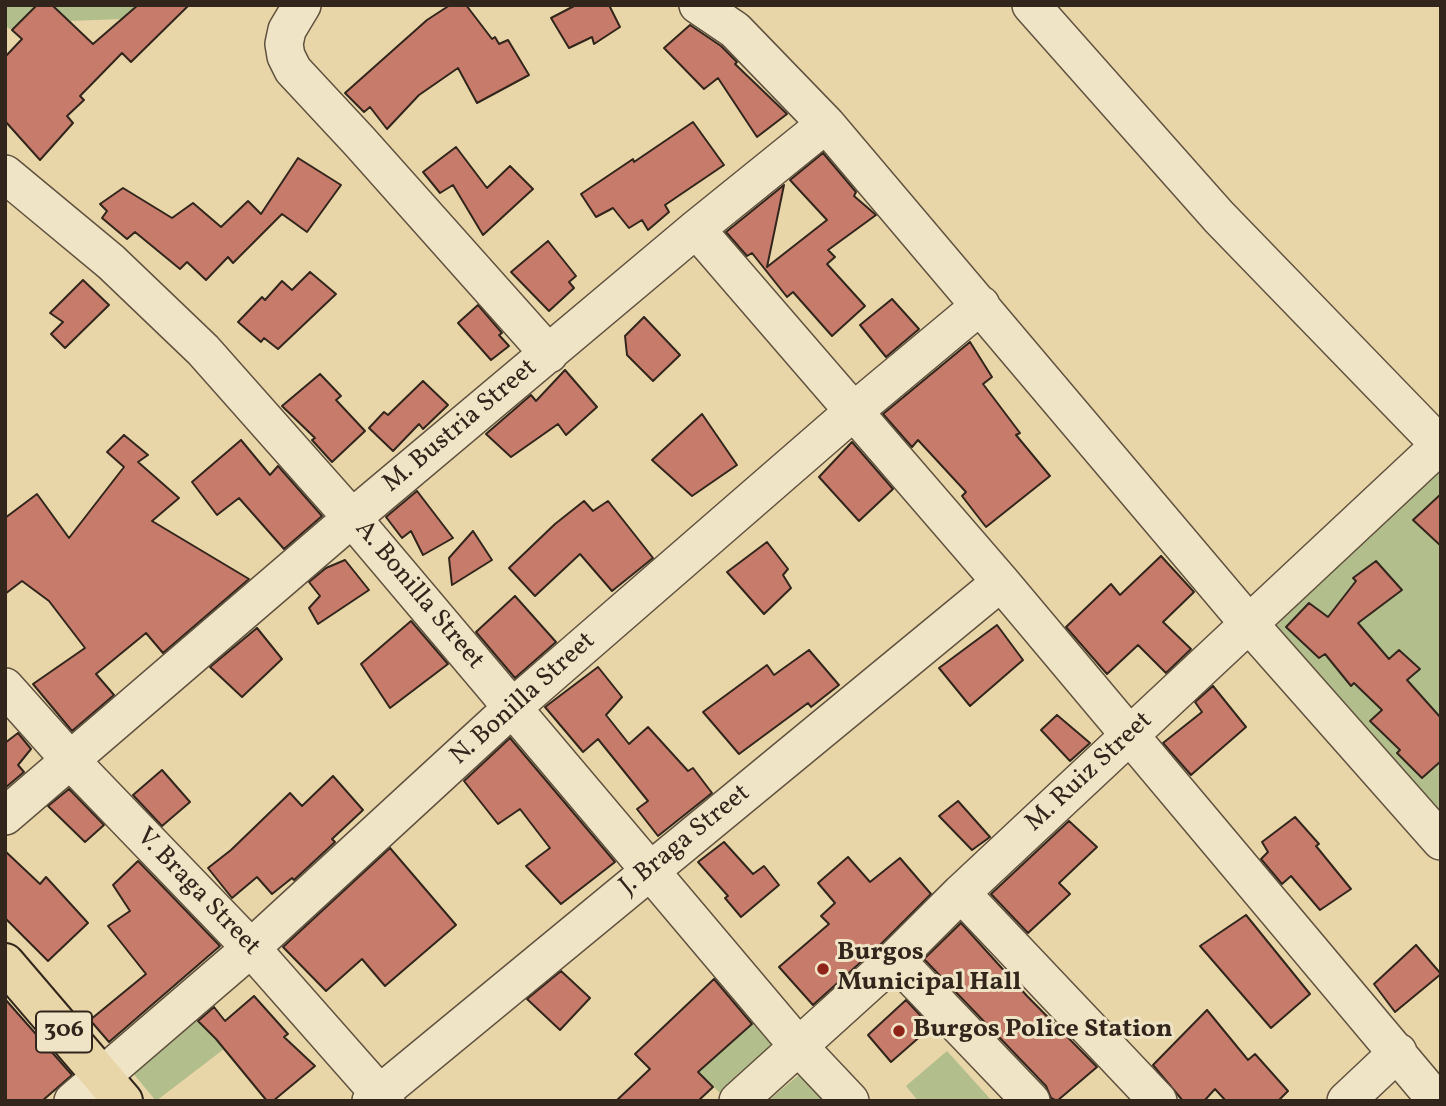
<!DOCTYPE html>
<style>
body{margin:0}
#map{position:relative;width:1446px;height:1106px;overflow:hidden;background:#e8d5a8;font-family:Vollkorn,serif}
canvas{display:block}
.frame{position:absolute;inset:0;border:7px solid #32261c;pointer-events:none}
</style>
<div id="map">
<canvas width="1446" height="1106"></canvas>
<div class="frame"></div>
</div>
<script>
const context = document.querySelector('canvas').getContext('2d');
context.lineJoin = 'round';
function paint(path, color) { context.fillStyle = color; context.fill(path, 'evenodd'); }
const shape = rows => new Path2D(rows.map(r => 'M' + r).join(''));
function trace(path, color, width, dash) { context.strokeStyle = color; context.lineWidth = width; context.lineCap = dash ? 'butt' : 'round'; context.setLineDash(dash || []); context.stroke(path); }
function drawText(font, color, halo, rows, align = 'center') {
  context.font = font + ' Vollkorn,serif'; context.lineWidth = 6; context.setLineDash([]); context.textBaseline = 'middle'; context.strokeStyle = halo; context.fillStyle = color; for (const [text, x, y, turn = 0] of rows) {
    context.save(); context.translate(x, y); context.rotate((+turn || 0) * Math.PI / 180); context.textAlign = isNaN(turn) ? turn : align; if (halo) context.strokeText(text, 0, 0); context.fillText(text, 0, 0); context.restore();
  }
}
const green = shape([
 [5,5,37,5,12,30,5,26],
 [52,5,137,5,122,19,69,21],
 [1441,466,1441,843,1260,639],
 [195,1018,224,1049,156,1101,132,1072],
 [672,1018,713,1059,757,1021,776,1043,720,1093,657,1032],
 [947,1051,984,1092,992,1101,918,1101,906,1086],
 [806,1069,835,1101,768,1101]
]);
const building = shape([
 [37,5,52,5,93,44,138,5,189,5,131,62,122,53,80,96,84,100,67,116,73,123,40,160,5,121,5,57,22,39,12,30,37,5],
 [450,5,466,5,492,39,495,37,499,44,508,40,529,75,477,103,458,68,419,95,387,129,370,107,364,112,345,93,427,20,450,5],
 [576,5,609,5,620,27,594,44,592,37,569,48,551,18,576,5],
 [690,25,721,46,737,62,735,64,787,114,757,137,718,78,704,89,664,48,690,25],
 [693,122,724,165,665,205,669,212,648,230,642,220,629,228,613,208,596,217,581,194,633,159,634,162,693,122],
 [456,147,487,188,510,166,533,189,483,235,453,185,440,193,423,172,456,147],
 [823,153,856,192,854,196,876,215,828,250,835,257,827,264,865,306,832,336,793,292,787,297,752,253,747,256,726,232,784,185,767,267,827,220,790,180,823,153],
 [298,158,341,185,307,232,282,214,233,263,228,257,206,280,187,262,180,269,135,232,127,239,102,218,107,211,100,204,123,188,172,218,193,203,221,227,248,201,261,214,298,158],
 [548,241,576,276,569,282,574,288,549,311,511,272,548,241],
 [310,272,336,294,278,349,264,338,261,342,238,322,262,297,265,300,282,281,292,290,310,272],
 [83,280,109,305,65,348,51,334,63,322,50,313,83,280],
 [892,299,919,329,886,357,860,325,892,299],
 [478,305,502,333,499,335,509,346,491,360,458,323,478,305],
 [644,317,680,355,653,381,627,355,625,336,644,317],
 [970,342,992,377,983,384,1020,433,1016,435,1050,476,986,527,962,496,966,492,918,440,912,447,883,414,970,342],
 [565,370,597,407,566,435,558,424,511,457,486,434,531,395,536,401,565,370],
 [320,374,341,396,336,400,365,431,332,462,312,440,315,438,282,406,320,374],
 [423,381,448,405,423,429,419,424,393,451,369,428,384,412,388,415,423,381],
 [702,414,737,465,692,496,652,460,702,414],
 [124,435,148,455,138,462,179,498,152,521,249,579,163,653,146,633,96,674,114,695,72,731,33,684,85,648,49,601,22,581,5,594,5,518,37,494,69,538,124,467,107,452,124,435],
 [241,440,270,475,278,466,322,516,284,549,239,498,217,515,192,482,241,440],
 [852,442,893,489,859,521,819,477,852,442],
 [417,491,453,538,423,555,411,531,402,538,386,517,417,491],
 [1441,494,1441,546,1413,520,1441,494],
 [584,501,593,511,608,501,653,558,612,591,580,554,535,596,509,568,555,524,584,501],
 [473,531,492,560,452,585,449,558,473,531],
 [767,542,788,569,783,575,791,588,764,614,727,572,767,542],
 [1161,556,1194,592,1163,622,1191,649,1166,673,1138,645,1107,674,1066,627,1111,584,1120,595,1161,556],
 [345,560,369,590,318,624,309,608,320,596,309,582,326,568,345,560],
 [1376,561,1402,590,1358,623,1389,659,1399,650,1420,669,1407,680,1441,718,1441,761,1422,778,1397,753,1400,750,1370,721,1382,710,1354,683,1351,686,1325,654,1319,658,1286,627,1309,603,1328,617,1356,581,1353,578,1376,561],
 [515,596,556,642,515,678,476,632,515,596],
 [411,621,448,664,390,708,361,664,411,621],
 [997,625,1023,660,970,706,939,668,997,625],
 [257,628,282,659,242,697,210,667,257,628],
 [809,650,839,685,811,707,808,703,739,754,703,712,767,665,774,675,809,650],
 [598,667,622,697,606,715,629,744,648,727,688,771,693,768,712,793,658,836,637,809,648,801,598,739,583,752,545,707,598,667],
 [1213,686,1246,727,1191,775,1163,743,1202,712,1195,702,1213,686],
 [1057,715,1090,743,1070,761,1041,730,1057,715],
 [18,733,31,749,18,765,24,772,5,788,5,743,18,733],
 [510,738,615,862,561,904,526,866,550,848,520,809,498,824,464,781,510,738],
 [162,770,190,802,162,826,133,795,162,770],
 [333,776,363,810,332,839,335,842,294,880,292,878,272,894,257,877,232,898,208,868,231,850,290,793,302,806,333,776],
 [69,789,104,825,85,842,48,806,69,789],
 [958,801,990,837,972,850,939,816,958,801],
 [1295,817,1319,844,1316,846,1351,889,1320,910,1291,876,1282,884,1261,859,1268,852,1262,842,1295,817],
 [1069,821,1097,847,1059,883,1070,894,1028,933,991,894,1069,821],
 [724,842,753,874,764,866,779,885,741,917,725,898,728,896,698,862,724,842],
 [390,848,456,925,385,986,362,959,326,991,283,947,390,848],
 [5,851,40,884,46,877,88,923,48,961,5,918,5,851],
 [848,857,870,882,900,858,931,894,881,944,813,1005,779,967,829,924,821,916,835,903,818,883,848,857],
 [138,861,220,946,109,1042,90,1020,146,974,108,926,130,911,113,885,138,861],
 [1246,915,1310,994,1271,1028,1200,946,1246,915],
 [961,923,1027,996,1097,1067,1057,1101,1051,1098,1046,1086,924,959,961,923],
 [1416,945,1441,974,1395,1012,1374,984,1416,945],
 [561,971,590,998,560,1030,527,999,561,971],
 [714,979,752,1024,698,1072,713,1087,698,1101,616,1101,650,1069,635,1054,714,979],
 [254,996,288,1034,284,1037,315,1066,273,1101,267,1101,216,1039,198,1021,214,1007,225,1021,254,996],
 [5,999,72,1075,42,1101,5,1101,5,999],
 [906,1000,931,1027,891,1062,868,1035,906,1000],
 [1207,1010,1248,1060,1255,1054,1288,1091,1278,1101,1226,1101,1215,1089,1204,1101,1183,1101,1153,1065,1207,1010]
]);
const minor = shape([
 [302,5,287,30,284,44,286,56,293,70,360,142,549,354],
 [698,5,735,30,826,124,1250,625,1441,841],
 [1031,5,1219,217,1440,445],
 [5,174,111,262,203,350,352,518,799,1047,850,1101],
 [696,229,1001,582,1437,1101],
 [5,687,71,761,251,948,386,1101],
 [5,816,352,518,696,229,826,124],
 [961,893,1158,1101],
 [895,959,1031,1101],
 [73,1101,251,948,512,708,854,411,981,305],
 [371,1101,1001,582],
 [738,1101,895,959,961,893,1441,444],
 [1346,1101,1398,1052]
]);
const major = shape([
 [5,963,123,1101]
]);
const markers = [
 [823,969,7,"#8f2418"],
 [899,1031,7,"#8f2418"]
];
const shields = [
 [64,1032,56]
];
const shieldNames = [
 ["306",64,1032]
];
const streetNames = [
 ["M. Bustria Street",461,427,-40],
 ["A. Bonilla Street",418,596,50],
 ["N. Bonilla Street",524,700,-42],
 ["M. Ruiz Street",1090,773,-43],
 ["J. Braga Street",686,841,-39],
 ["V. Braga Street",197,893,46]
];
const poiNames = [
 ["Burgos",837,954],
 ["Municipal Hall",837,984],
 ["Burgos Police Station",913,1031]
];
paint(green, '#b2be8b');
paint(building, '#c77c6b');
trace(building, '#32261c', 2);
trace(minor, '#60523f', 40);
trace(major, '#32261c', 42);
trace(minor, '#f0e4c6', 37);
trace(major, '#e8d5a8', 38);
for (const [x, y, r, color] of markers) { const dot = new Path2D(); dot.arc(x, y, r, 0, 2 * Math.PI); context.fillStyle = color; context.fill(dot); trace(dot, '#f0e4c6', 2.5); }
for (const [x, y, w] of shields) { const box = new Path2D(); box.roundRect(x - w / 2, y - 20.5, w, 41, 5); context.fillStyle = '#f0e4c6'; context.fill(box); trace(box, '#32261c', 2); }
drawText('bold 24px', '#32261c', null, shieldNames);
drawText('26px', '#32261c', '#f0e4c6', streetNames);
drawText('bold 26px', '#32261c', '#f0e4c6', poiNames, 'left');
</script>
